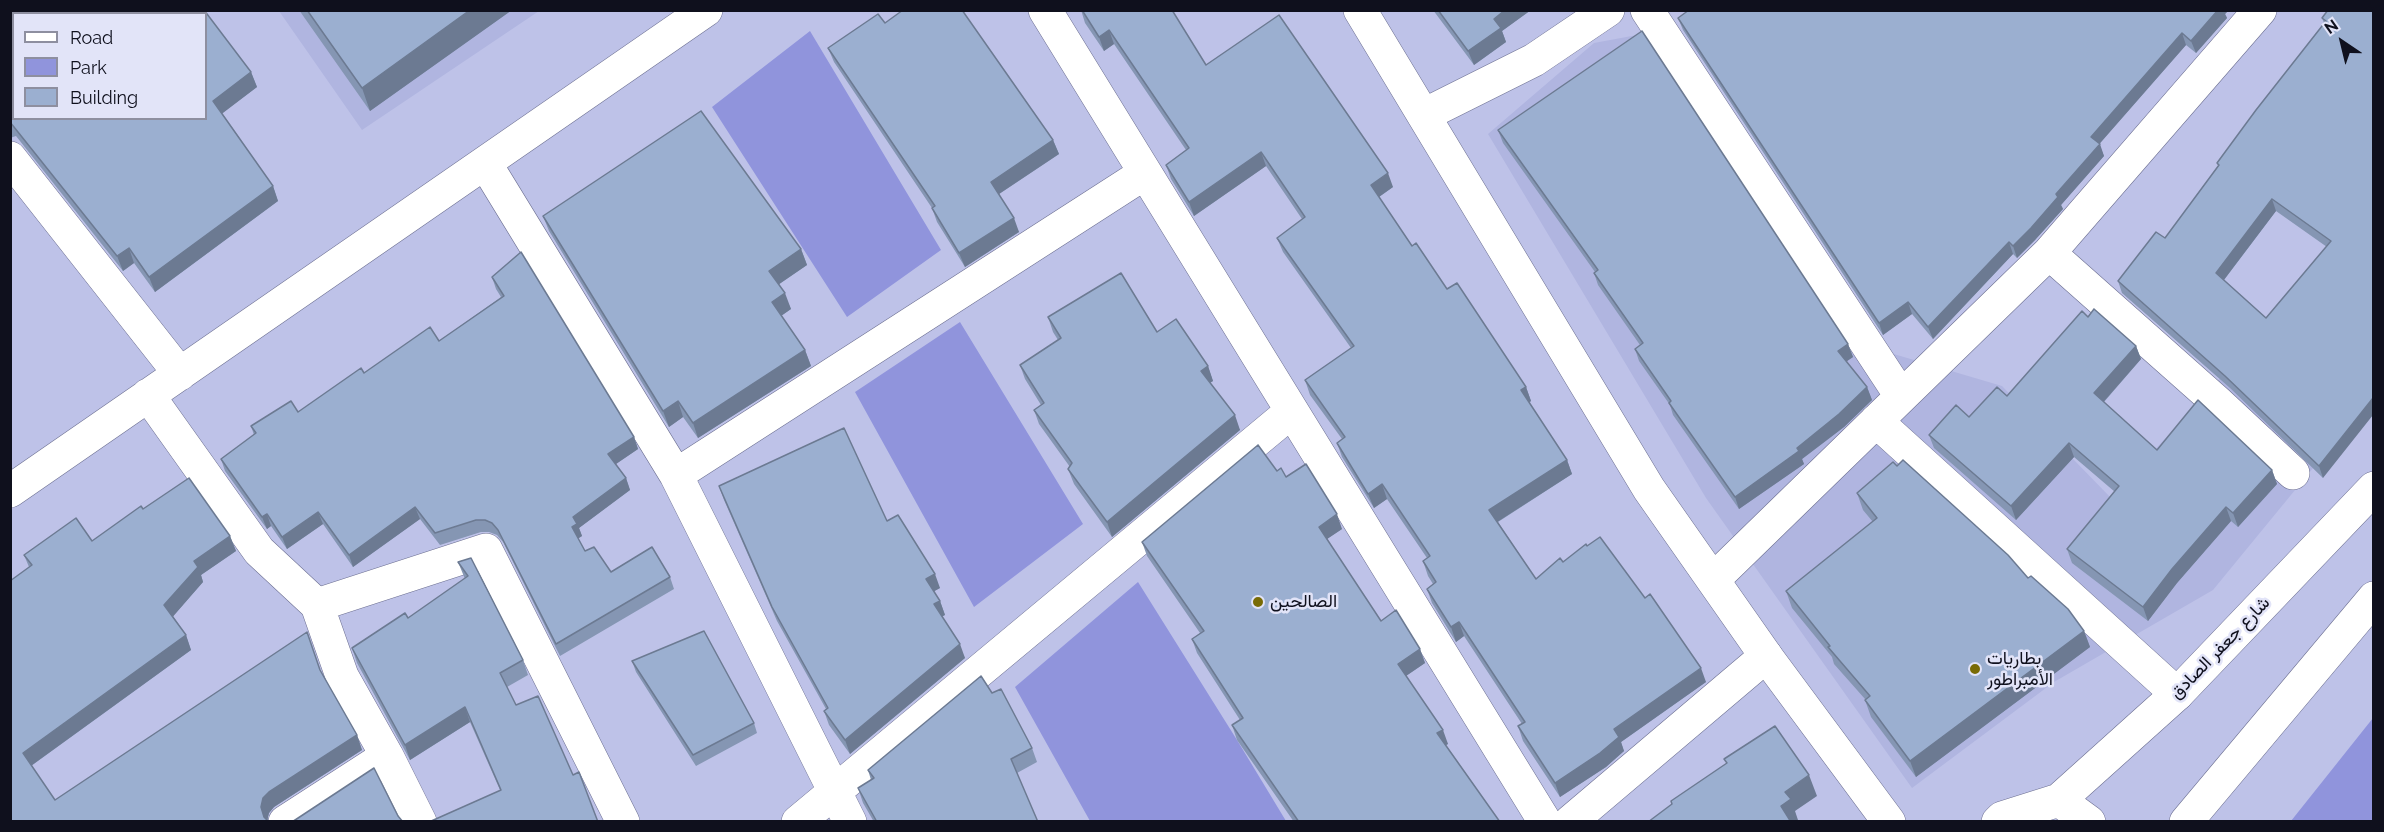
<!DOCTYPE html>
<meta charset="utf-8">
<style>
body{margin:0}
#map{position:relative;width:2384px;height:832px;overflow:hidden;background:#bec2e8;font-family:Raleway,sans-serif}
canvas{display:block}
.frame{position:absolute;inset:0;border:12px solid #0f101d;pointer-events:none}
.legend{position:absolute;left:12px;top:12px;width:195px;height:108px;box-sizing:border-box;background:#e2e4f8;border:2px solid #8e8fa0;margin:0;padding:8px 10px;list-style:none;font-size:18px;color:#0f101d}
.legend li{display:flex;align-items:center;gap:12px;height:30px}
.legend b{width:30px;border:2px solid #8e8fa0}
.north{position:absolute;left:2312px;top:12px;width:60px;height:60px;-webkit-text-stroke:4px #e2e4f8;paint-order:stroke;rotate:325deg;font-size:16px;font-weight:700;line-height:24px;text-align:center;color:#0f101d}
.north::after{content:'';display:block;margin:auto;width:21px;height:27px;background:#0f101d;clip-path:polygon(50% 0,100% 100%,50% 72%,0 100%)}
</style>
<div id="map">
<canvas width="2384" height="832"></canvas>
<div class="frame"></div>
<ul class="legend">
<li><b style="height:8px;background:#fff"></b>Road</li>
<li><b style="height:16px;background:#9094dc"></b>Park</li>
<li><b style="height:16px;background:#9bafd0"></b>Building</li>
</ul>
<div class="north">N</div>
</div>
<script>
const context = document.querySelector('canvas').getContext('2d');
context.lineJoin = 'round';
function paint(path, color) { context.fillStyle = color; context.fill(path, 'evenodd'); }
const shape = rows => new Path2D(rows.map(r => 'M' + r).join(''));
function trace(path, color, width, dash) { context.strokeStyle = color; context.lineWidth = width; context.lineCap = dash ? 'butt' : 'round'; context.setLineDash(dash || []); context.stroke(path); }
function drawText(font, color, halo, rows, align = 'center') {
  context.font = font + ' Raleway,Vazirmatn,sans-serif'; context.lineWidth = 5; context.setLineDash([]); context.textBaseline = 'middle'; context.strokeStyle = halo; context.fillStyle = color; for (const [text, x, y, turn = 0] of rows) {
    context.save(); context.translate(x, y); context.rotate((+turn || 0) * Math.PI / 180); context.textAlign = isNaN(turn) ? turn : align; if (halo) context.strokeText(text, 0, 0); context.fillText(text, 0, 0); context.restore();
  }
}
const built = shape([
 [279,11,539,11,362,130],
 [1648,33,1870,347,2002,386,2111,498,2373,210,2373,395,2213,590,2054,682,1912,788,1706,498,1488,134,1594,43]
]);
const green = shape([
 [810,31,941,250,847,317,712,107],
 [960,322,1083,524,974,607,855,392],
 [1138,582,1237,740,1286,821,1090,821,1015,687],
 [2373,718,2373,821,2291,821]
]);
const minor = shape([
 [1045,10,1545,822],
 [1647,10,1901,396],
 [1424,115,1534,60,1608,10],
 [10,158,180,374],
 [485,163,676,475,850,822],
 [2049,253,2217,402,2293,473],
 [148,395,259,551,317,605,342,676,387,756,420,822],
 [1876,421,2177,694],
 [676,475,1145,173],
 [10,491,706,10],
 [1714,579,2049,253,2260,10],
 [317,605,486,550,623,822],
 [285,822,387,756],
 [798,822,1292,411],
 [1570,822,1766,656]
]);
const major = shape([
 [1360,10,1649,489,1766,656,1889,822],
 [2059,800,2177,694,2374,488],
 [1998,822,2002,818,2059,800,2089,822],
 [2186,822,2374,598]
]);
const wall = shape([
 [10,10,14,118,251,72,257,87,222,113,273,186,278,201,155,292,134,263,123,271,16,136,10,138],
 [299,10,512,10,370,111],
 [1081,10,1172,10,1206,65,1393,187,1379,197,1412,246,1526,387,1531,401,1529,403,1567,460,1572,474,1498,522,1536,579,1563,562,1706,682,1621,742,1624,751,1606,767,1560,797,1523,741,1518,726,1522,724,1464,636,1456,642,1432,603,1427,589,1433,584,1428,576,1423,561,1427,558,1387,499,1374,508,1342,457,1337,443,1342,439,1310,395,1305,380,1351,348,1283,252,1277,238,1302,219,1266,166,1194,216,1171,179,1166,165,1186,150,1114,44,1104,51,1085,23],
 [1433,10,1531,10,1502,31,1506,42,1474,65],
 [1689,10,2229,10,2225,14,2227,18,2196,53,2186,45,2099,144,2104,156,2061,205,2063,209,2035,240,2017,258,2013,254,1933,339,1912,314,1883,335,1683,30,1678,18],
 [2373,10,2323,478,2230,388,2122,293,2118,281,2165,238,2218,166,2217,163,2324,23,2322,18],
 [2276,211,2327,247,2266,318,2224,280],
 [885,23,1053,140,1059,154,999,194,1019,232,965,267,937,222,932,208,834,62,828,48],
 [1498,130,1848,344,1853,357,1846,361,1867,387,1872,400,1844,427,1802,459,1804,464,1739,509,1673,415,1670,405,1639,361,1635,349,1640,345,1598,285,1594,273,1595,272,1503,143],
 [543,216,801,249,807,265,779,284,791,309,781,316,805,350,811,366,698,438,683,417,669,427,549,231],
 [492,277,634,437,638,449,616,464,626,478,630,490,579,528,582,536,578,538,585,551,611,572,670,577,674,589,560,656,503,542,497,535,489,532,481,532,440,545,420,519,353,567,323,524,287,549,271,526,267,529,225,471,221,459,254,435,251,426,298,412,364,373,439,341,501,297,496,289],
 [1048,317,1157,332,1208,366,1213,381,1210,383,1240,430,1112,537,1074,484,1068,469,1070,467,1039,424,1034,410,1041,405,1025,379,1020,365,1058,340,1053,332],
 [2088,317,2136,346,2141,359,2104,402,2157,450,2272,470,2277,484,2238,527,2231,521,2177,583,2148,621,2072,563,2067,549,2115,492,2074,457,2016,520,1934,448,1929,435,1969,417,2007,396],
 [1897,466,2028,578,2084,631,2090,647,1916,777,1871,717,1865,700,1865,699,1834,664,1832,657,1792,608,1786,591,1873,522,1863,510,1857,493],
 [1277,471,1286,477,1342,529,1327,539,1381,621,1420,649,1425,663,1406,676,1448,744,1446,745,1500,822,1294,822,1237,740,1232,725,1240,720,1197,653,1192,639,1200,633,1147,556,1142,542],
 [719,486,887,521,940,588,934,591,940,601,945,615,942,616,965,658,850,754,829,725,824,711,826,709,777,621,724,500],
 [143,509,230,536,236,551,201,575,203,582,173,616,186,635,191,650,31,766,55,800,320,670,357,735,362,750,274,807,269,813,267,820,10,822,29,567,24,555,92,541],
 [471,558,523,660,528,675,507,687,516,705,573,775,500,790,470,722,410,760,357,663,352,648,408,618,465,579,458,562],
 [632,661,754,723,757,733,696,766,636,672],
 [992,693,1032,748,1037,762,1017,773,1038,822,874,822,863,803,858,788,871,780,868,770]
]);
const shadedWall = shape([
 [470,10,512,10,370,111,362,88],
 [1505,10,1531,10,1502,31,1506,42,1474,65,1468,51,1494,19],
 [2218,10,2229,10,2225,14,2227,18,2196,53,2191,41],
 [1109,30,1114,44,1104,51,1099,37],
 [2182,33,2186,45,2095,149,2091,137],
 [251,72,257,87,219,116,213,101],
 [1053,140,1059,154,996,196,991,182],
 [2100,144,2104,156,2061,205,2063,209,2035,240,2017,258,2013,246,2056,194],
 [1261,152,1266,166,1194,216,1189,202],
 [1388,173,1393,187,1376,199,1371,185],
 [273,186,278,201,155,292,149,277],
 [2272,199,2276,211,2220,285,2216,273],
 [1014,218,1019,232,965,267,959,253],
 [2009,242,2013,254,1933,339,1928,327],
 [129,248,134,263,123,271,117,256],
 [801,249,807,265,775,287,769,271],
 [785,293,791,309,778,318,772,302],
 [1908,302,1912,314,1883,335,1879,323],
 [1848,344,1853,357,1843,364,1838,351],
 [2136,346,2141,359,2099,407,2094,393],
 [805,350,811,366,698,438,693,423],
 [1208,366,1213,381,1206,385,1201,371],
 [1526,387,1531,401,1526,404,1521,390],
 [1867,387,1872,400,1844,427,1802,459,1804,464,1739,509,1735,497,1797,448],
 [2373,398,2373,415,2323,478,2319,466],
 [678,401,683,417,669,427,663,411],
 [1235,415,1240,430,1112,537,1107,522],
 [634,437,638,449,613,466,608,454],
 [2069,443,2074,457,2016,520,2011,506],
 [1567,460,1572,474,1494,524,1489,510],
 [2272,470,2277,484,2238,527,2233,513],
 [626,478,630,490,579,528,582,536,576,540,572,527,573,517],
 [1382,484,1387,499,1374,508,1368,494],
 [415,507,420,519,353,567,349,555],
 [2226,507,2231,521,2177,583,2148,621,2143,607,2172,569],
 [318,512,323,524,287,549,282,537],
 [267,514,271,526,267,529,262,517],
 [1337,514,1342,529,1324,541,1319,527],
 [230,536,236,551,201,575,203,582,170,620,164,605,194,561],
 [935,574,940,588,931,593,926,579],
 [940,601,945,615,939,618,934,604],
 [1459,622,1464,636,1456,642,1451,627],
 [2084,631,2090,647,1916,777,1910,761],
 [186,635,191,650,28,768,23,753],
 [960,644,965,658,850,754,845,740],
 [1420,649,1425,663,1403,678,1398,664],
 [1701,668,1706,682,1621,742,1624,751,1606,767,1560,797,1555,783,1614,729],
 [465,707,470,722,410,760,405,745],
 [1443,730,1448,744,1442,747,1437,733],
 [357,735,362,750,274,807,269,813,267,822,265,822,261,807,263,798,269,792],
 [1809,775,1817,796,1795,811,1798,820,1796,822,1786,822,1781,806,1785,792]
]);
const building = shape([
 [10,10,19,10,21,14,14,14,14,118,206,118,206,14,171,14,175,10,204,10,251,72,213,101,273,186,149,277,129,248,117,256,10,122,10,10],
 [307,10,470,10,362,88,307,10],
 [903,10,962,10,1053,140,991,182,1014,218,959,253,932,208,935,206,828,48,878,14,885,23,903,10],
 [1082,10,1172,10,1206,65,1279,15,1388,173,1371,185,1412,246,1416,243,1447,289,1457,283,1526,387,1521,390,1567,460,1489,510,1536,579,1560,558,1563,562,1586,544,1587,546,1600,537,1645,598,1650,594,1701,668,1614,729,1619,737,1600,753,1555,783,1518,726,1525,722,1459,622,1451,627,1427,589,1436,582,1423,561,1430,556,1382,484,1368,494,1337,443,1345,437,1305,380,1354,346,1277,238,1305,217,1261,152,1189,202,1166,165,1189,148,1109,30,1099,37,1082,10],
 [1438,10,1505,10,1494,19,1501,28,1468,51,1438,10],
 [1689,10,2218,10,2191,41,2182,33,2091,137,2100,144,2056,194,2058,197,2031,228,2013,246,2009,242,1928,327,1908,302,1879,323,1678,18,1689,10],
 [2328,10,2373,10,2373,398,2319,466,2225,376,2118,281,2156,232,2165,238,2219,165,2217,163,2256,110,2326,21,2322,18,2328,10],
 [2272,199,2331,241,2266,318,2216,273,2272,199],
 [1642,31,1848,344,1838,351,1867,387,1839,414,1797,448,1799,451,1735,497,1669,403,1671,401,1635,349,1643,343,1594,273,1598,270,1498,130,1642,31],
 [701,111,801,249,769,271,785,293,772,302,805,350,693,423,678,401,663,411,543,216,701,111],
 [521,252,634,437,608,454,626,478,573,517,577,524,572,527,585,551,594,547,611,572,652,547,670,577,556,644,498,530,492,523,485,520,476,520,435,533,415,507,349,555,318,512,282,537,267,514,262,517,221,459,256,433,251,426,291,401,298,412,361,368,364,373,430,327,439,341,504,296,492,277,521,252],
 [1121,273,1157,332,1176,319,1208,366,1201,371,1235,415,1107,522,1068,469,1072,463,1034,410,1044,403,1020,365,1061,338,1048,317,1121,273],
 [2094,309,2136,346,2094,393,2157,450,2198,400,2272,470,2233,513,2226,507,2172,569,2143,607,2067,549,2119,486,2069,443,2011,506,1929,435,1956,405,1969,417,1997,387,2007,396,2082,311,2088,317,2094,309],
 [844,428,887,521,898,515,935,574,926,579,940,601,934,604,960,644,845,740,824,711,828,708,772,607,719,486,844,428],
 [1258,445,1277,471,1281,468,1286,477,1306,464,1337,514,1319,527,1381,621,1396,610,1420,649,1398,664,1443,730,1437,733,1500,822,1299,822,1232,725,1243,718,1192,639,1204,631,1142,542,1258,445],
 [1903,460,2008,555,2028,578,2031,576,2068,609,2084,631,1910,761,1865,700,1870,696,1828,647,1830,646,1786,591,1877,518,1857,493,1893,462,1897,466,1903,460],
 [189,478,230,536,194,561,198,567,164,605,186,635,23,753,55,800,307,632,320,670,357,735,269,792,263,798,261,807,264,817,269,822,10,822,10,581,32,565,24,555,76,518,92,541,141,506,143,509,189,478],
 [471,558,523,660,500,673,516,705,538,696,573,775,579,772,598,822,429,822,501,790,465,707,405,745,352,648,405,613,408,618,468,576,458,562,471,558],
 [704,631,754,723,693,755,632,661,704,631],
 [981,676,992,693,1001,689,1032,748,1011,759,1038,822,877,822,858,788,874,778,868,770,981,676],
 [1775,726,1809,775,1785,792,1791,799,1781,806,1791,822,1648,822,1672,804,1671,801,1727,763,1724,759,1775,726],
 [374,768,398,816,403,822,292,822,374,768]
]);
const markers = [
 [1258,602,6,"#796b05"],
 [1975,669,6,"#796b05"]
];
const poiNames = [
 ["الصالحين",1270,602],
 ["بطاريات",1987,659],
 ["الأمبراطور",1987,680]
];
const streetNames = [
 ["شارع جعفر الصادق",2220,648,-46]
];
paint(built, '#b0b5e0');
paint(green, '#9094dc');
trace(minor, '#6c6f91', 34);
trace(major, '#6c6f91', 34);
trace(minor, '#fff', 33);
trace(major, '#fff', 33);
paint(wall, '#8596b3');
paint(shadedWall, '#6c7a92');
paint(building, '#9bafd0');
trace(building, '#6c7a92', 1.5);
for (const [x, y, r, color] of markers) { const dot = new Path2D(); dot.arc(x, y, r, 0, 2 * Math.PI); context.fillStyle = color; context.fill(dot); trace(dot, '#e2e4f8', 2); }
drawText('18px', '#0f101d', '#e2e4f8', poiNames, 'left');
drawText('18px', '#0f101d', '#e2e4f8', streetNames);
</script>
